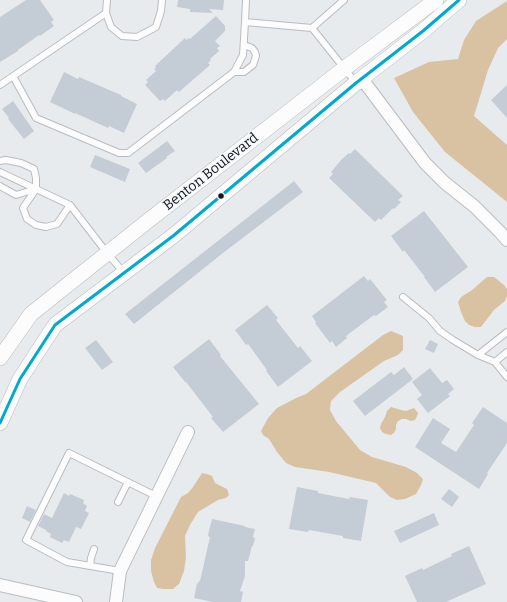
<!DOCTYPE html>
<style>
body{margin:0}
canvas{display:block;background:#e8ebee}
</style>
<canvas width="507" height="602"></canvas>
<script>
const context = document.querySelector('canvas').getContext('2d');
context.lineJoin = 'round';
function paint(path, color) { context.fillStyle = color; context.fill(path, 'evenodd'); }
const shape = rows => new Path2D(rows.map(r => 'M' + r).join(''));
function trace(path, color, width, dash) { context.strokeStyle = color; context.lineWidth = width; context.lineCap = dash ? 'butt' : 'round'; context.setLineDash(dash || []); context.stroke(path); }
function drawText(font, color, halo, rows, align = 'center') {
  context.font = font + ' Bitter,serif'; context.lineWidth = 3; context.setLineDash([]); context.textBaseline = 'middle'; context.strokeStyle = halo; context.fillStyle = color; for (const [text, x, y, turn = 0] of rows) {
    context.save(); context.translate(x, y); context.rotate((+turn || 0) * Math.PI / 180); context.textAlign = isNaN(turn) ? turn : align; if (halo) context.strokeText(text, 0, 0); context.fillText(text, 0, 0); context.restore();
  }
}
const water = shape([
 [507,1,507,39,498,48,488,70,474,116,507,145,507,202,445,152,413,112,394,78,429,62,458,59,464,40,476,21],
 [487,277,494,277,504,285,507,289,507,296,505,301,494,310,481,327,475,327,469,325,465,321,461,312,458,302,461,297,472,290],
 [391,331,403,336,403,350,398,355,384,361,340,392,331,401,330,410,336,421,360,450,372,457,406,467,417,473,423,479,421,485,416,494,405,499,397,500,390,497,376,483,329,472,295,467,286,463,277,452,269,439,263,435,261,431,268,418,277,408,296,398,306,394,383,335],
 [391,407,401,410,406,411,414,408,418,413,417,416,415,420,411,421,406,419,402,419,398,421,396,425,396,429,394,433,391,435,386,434,382,432,380,428,381,424,385,417,387,411],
 [202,473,207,474,212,476,215,483,227,489,229,495,226,498,218,500,198,512,190,525,185,536,186,558,184,571,179,584,173,589,163,589,157,588,154,582,151,571,151,560,155,548,181,497,188,493,193,487]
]);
const building = shape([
 [26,0,40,0,54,20,51,22,54,26,40,36,39,35,18,50,18,51,0,62,0,17],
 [178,0,224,0,223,10,209,9,213,13,190,12,190,9,177,7],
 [216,16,225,26,225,31,215,41,220,46,217,48,219,51,210,59,211,60,208,63,210,65,179,92,177,90,165,101,163,99,160,101,145,85,148,82,146,80,156,71,154,69,156,68,155,66,185,38,186,40,189,38,190,39],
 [64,72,78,79,79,77,121,95,121,96,137,104,124,133,109,126,108,128,75,113,75,114,50,102],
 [507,85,507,118,491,100],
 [13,101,34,131,24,139,8,119,9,118,2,109],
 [167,141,175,151,166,157,167,158,146,173,138,163],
 [355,149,403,196,398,200,401,202,394,209,393,208,381,220,379,218,375,222,329,178,333,174,331,172,342,159,349,153,350,154],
 [95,155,130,169,125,182,90,167],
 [294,181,303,192,223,253,134,324,125,314],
 [424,211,468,267,435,292,424,277,425,277,404,250,403,252,391,236],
 [364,276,368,281,370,279,387,300,384,302,388,307,376,316,374,315,346,336,347,338,336,347,332,341,330,343,315,323,316,322,312,316],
 [267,305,278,318,276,320,298,348,300,346,312,361,278,387,266,371,267,370,248,344,246,345,235,330],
 [209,339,221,355,220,356,259,404,223,432,211,418,213,417,186,382,185,382,173,367],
 [96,340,113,362,102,370,85,348],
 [430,340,438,344,434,353,425,349],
 [404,367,413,379,365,416,353,401,391,372,394,375],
 [430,368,442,383,447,380,454,389,448,394,450,396,428,413,417,399,422,395,412,382],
 [483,407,507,423,507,443,487,473,488,474,479,489,415,447,433,418,450,429,441,443,456,452,474,425,472,423],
 [297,487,318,491,318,493,349,499,350,497,368,500,361,541,343,538,343,536,309,530,308,532,289,529],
 [449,489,459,497,452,507,441,499],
 [64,493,69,496,70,494,84,500,83,503,87,506,85,511,89,513,81,529,76,527,69,542,64,540,62,543,50,537,51,534,46,531,46,530,38,526,44,514,52,518],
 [27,506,36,510,30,522,22,518],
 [434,513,439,525,400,543,394,531],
 [212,519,245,526,245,527,255,529,253,537,255,538,253,546,252,546,248,561,245,561,245,576,240,591,243,592,241,602,213,602,194,598,197,583,198,584,199,581,200,581,210,537,209,537,208,535],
 [469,546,486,584,446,602,417,602,405,576,422,568,423,570,452,556,451,554]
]);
const service = shape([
 [107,0,106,13,111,27,122,36,137,37,156,27,161,11,162,0],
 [246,0,245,22,312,28,344,0],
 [312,28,356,83],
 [234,72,244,72,253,65,256,56,255,52,252,48,244,45],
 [13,76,36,118,119,153,128,153,234,72,243,55,245,22],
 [0,85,106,13],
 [0,161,6,160,21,163,34,169,36,178,36,189,23,208,27,219,36,225,46,227,57,224,70,205],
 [0,172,70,205,107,253,124,273],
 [0,186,16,195,36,189],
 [403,297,429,318,440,331,453,340,478,355,495,362,507,377],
 [478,355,507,332],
 [495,362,507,352],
 [118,502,128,482],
 [90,566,91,558,94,549],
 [120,571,67,562,26,540,69,453,156,496]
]);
const minor = shape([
 [362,79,425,163,445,183,474,206,500,232,507,240],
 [0,585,76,602],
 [116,602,120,571,188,432]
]);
const tertiary = shape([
 [0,358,31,314,149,220,345,68,436,0],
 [0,423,20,379,55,325,173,236,356,83,423,31,459,0]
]);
const bus1 = shape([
 [0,423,20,379,55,325,173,236,356,83,423,31,459,0]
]);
const markers = [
 [221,196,3.5,"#141619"]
];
const streetNames = [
 ["Benton Boulevard",211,172,-38]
];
paint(water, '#d9c2a2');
paint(building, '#c4ccd6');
trace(service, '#babcbf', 8);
trace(minor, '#babcbf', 14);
trace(tertiary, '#babcbf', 16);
trace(service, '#fcfcfc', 6);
trace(minor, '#fcfcfc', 12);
trace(tertiary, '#fcfcfc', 15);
trace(bus1, '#00a9ce', 3);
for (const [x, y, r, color] of markers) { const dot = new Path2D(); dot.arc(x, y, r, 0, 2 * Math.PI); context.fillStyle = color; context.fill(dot); trace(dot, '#f2f7fe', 1.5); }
drawText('14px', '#141619', '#f2f7fe', streetNames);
</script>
